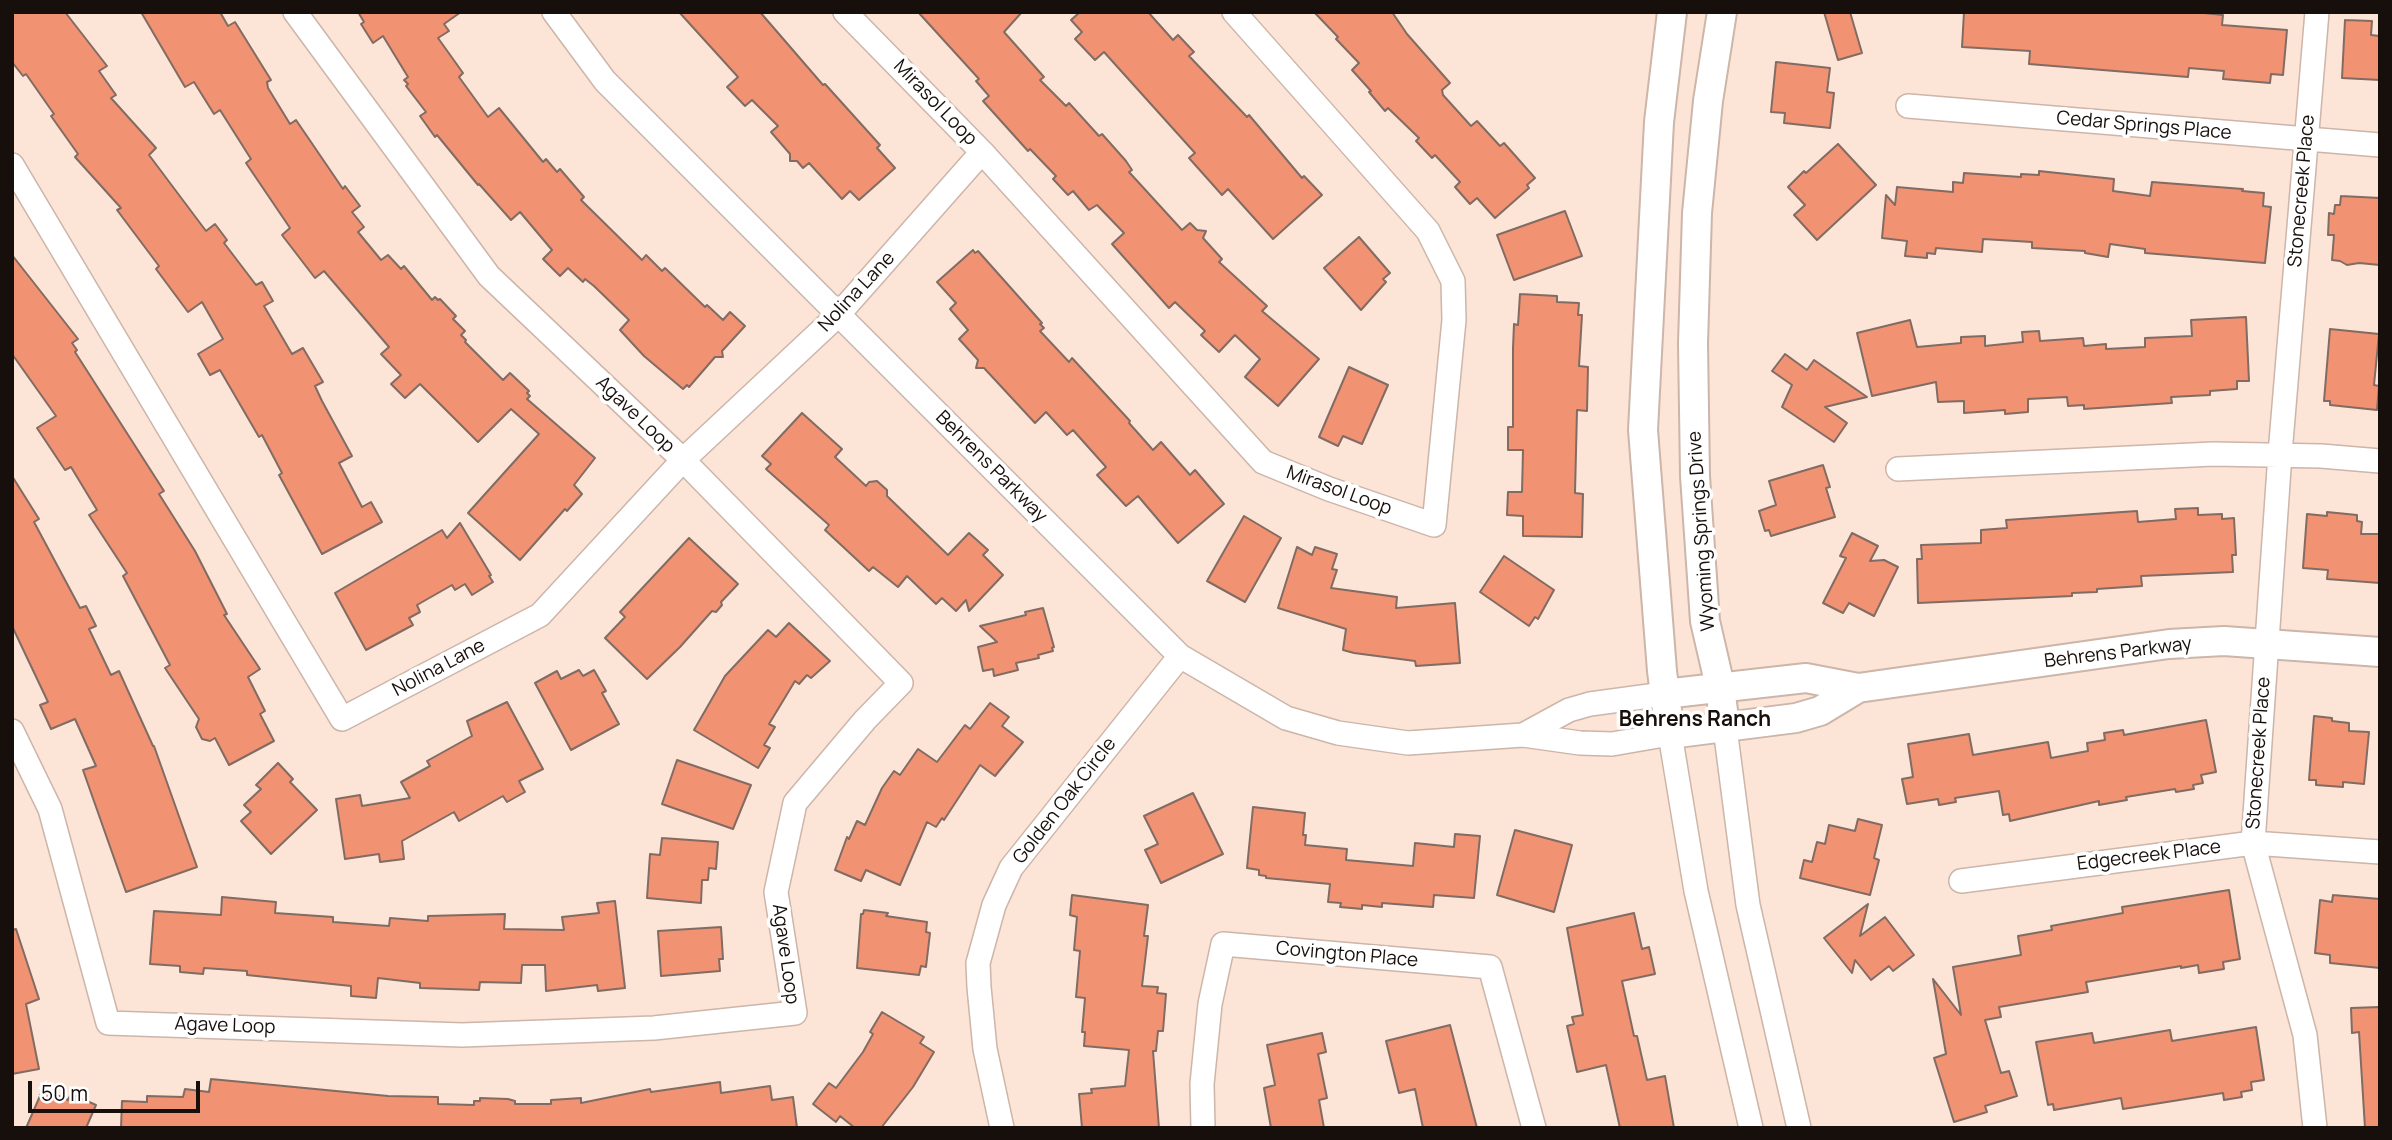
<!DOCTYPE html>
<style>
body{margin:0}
#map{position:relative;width:2392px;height:1140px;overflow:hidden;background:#fce4d7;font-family:Manrope,sans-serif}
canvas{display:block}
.frame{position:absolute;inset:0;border:14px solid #170f0b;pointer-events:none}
.scale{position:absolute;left:28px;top:1081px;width:172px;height:32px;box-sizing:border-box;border:4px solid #170f0b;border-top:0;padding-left:9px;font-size:21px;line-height:24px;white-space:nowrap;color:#170f0b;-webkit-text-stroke:5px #fff;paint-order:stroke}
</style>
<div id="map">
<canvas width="2392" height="1140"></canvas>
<div class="frame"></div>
<div class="scale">50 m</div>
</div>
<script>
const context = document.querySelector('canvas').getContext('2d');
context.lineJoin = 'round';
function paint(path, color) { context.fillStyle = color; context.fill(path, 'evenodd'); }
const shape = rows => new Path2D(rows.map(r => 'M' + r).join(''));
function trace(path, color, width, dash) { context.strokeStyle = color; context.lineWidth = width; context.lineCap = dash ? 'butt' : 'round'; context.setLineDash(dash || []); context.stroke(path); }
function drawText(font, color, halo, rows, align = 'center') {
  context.font = font + ' Manrope,sans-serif'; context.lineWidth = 7; context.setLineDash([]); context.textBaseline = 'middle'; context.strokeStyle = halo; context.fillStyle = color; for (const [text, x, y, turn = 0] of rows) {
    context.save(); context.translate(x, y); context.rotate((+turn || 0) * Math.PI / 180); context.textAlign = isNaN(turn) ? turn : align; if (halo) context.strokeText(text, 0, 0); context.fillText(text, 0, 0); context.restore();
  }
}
const building = shape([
 [12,12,65,12,107,66,99,71,116,95,111,98,156,148,149,155,206,231,215,224,227,240,224,243,256,285,262,282,273,301,264,306,292,354,303,348,323,382,315,386,322,401,352,456,339,463,362,507,371,502,382,522,322,554,279,475,282,473,262,435,259,437,220,370,210,375,198,354,223,339,202,302,188,312,156,269,159,266,117,210,121,208,75,157,78,154,51,116,54,114,26,74,23,76,12,62,12,12],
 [141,12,220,12,228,26,235,22,271,80,267,82,268,88,290,124,296,120,343,189,345,186,360,206,352,212,364,227,358,232,381,260,388,255,401,269,404,266,432,300,435,297,438,300,440,299,456,316,453,319,465,331,461,335,466,340,465,342,503,380,510,373,529,391,527,393,530,396,527,399,595,458,574,485,582,494,567,511,565,509,520,560,468,513,539,434,511,409,478,442,420,384,405,398,391,384,401,375,381,354,389,347,324,271,315,278,282,235,290,228,246,163,251,159,220,110,214,114,194,82,185,87,141,12],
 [358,12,461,12,444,24,449,31,438,38,463,73,459,77,488,117,499,108,543,162,546,159,557,172,560,169,584,197,581,200,642,260,646,255,662,271,665,268,705,307,707,305,723,320,730,312,745,326,722,351,723,357,715,357,689,387,687,385,683,389,644,356,620,330,629,320,594,286,585,279,583,282,568,268,560,276,543,259,552,250,520,212,511,220,479,184,478,185,437,135,435,137,420,116,426,112,406,86,408,84,404,80,408,77,383,36,373,43,361,24,364,22,358,12],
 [679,12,760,12,823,85,825,84,880,145,877,148,895,168,859,200,850,191,842,199,809,163,803,168,797,161,790,161,790,154,771,132,778,126,752,100,745,106,727,87,738,77,679,12],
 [918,12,1022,12,1004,32,1044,77,1040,80,1066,106,1069,103,1099,136,1102,134,1126,161,1132,170,1129,172,1182,230,1190,223,1197,230,1206,231,1203,238,1222,259,1219,262,1267,306,1262,311,1319,359,1278,406,1245,377,1260,359,1235,335,1219,352,1201,335,1205,331,1175,302,1169,308,1112,244,1124,233,1097,205,1089,210,1073,191,1068,195,1053,179,1056,176,1030,149,1028,151,983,101,989,96,976,81,979,79,918,12],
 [1080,12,1148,12,1173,40,1178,35,1194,52,1189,56,1247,117,1249,115,1302,178,1304,176,1322,195,1273,239,1228,189,1222,195,1189,158,1195,153,1104,52,1095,60,1075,39,1082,32,1071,20,1080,12],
 [1314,12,1392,12,1407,34,1450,83,1442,90,1443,95,1471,126,1477,121,1500,146,1504,143,1535,178,1527,185,1529,188,1495,218,1477,198,1470,204,1455,187,1460,182,1435,155,1432,158,1416,141,1419,138,1388,108,1385,111,1369,92,1371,91,1352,70,1359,63,1336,39,1338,37,1314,12],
 [1824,12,1850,12,1862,53,1838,60,1824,12],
 [1964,12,2194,12,2223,15,2222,25,2287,30,2283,75,2271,74,2270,83,2223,79,2224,71,2189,68,2188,77,2029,64,2030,51,1962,47,1964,12],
 [2345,20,2372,21,2371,35,2380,36,2380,80,2342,78,2345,20],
 [1776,62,1830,68,1827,92,1834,93,1830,128,1784,123,1785,113,1771,112,1776,62],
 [1838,144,1876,185,1817,240,1794,215,1805,205,1788,187,1804,171,1806,173,1838,144],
 [2039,171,2114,179,2113,191,2150,196,2152,182,2243,189,2242,191,2264,193,2263,206,2271,207,2265,263,2145,253,2145,249,2110,244,2108,257,2085,253,2085,251,2032,248,2032,242,1983,239,1982,252,1936,248,1935,254,1927,253,1927,258,1905,256,1907,241,1882,238,1886,195,1895,205,1897,187,1953,192,1953,182,1963,183,1964,173,2021,177,2021,174,2039,175,2039,171],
 [2341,196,2380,198,2380,265,2359,263,2347,265,2340,261,2332,260,2334,235,2328,235,2329,213,2334,214,2335,205,2340,205,2341,196],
 [1565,211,1582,256,1514,280,1497,235,1565,211],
 [1359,237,1390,273,1383,279,1386,282,1361,310,1324,268,1359,237],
 [973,250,975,253,978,251,1042,323,1040,324,1044,328,1040,331,1069,362,1072,358,1130,421,1129,423,1153,450,1161,442,1190,475,1195,470,1224,504,1178,543,1138,496,1126,506,1097,475,1106,467,1073,430,1067,435,1046,412,1035,423,984,368,976,368,978,360,959,339,968,330,950,309,956,303,937,282,973,250],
 [12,255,78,339,72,343,77,350,75,352,164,491,159,494,195,551,227,614,224,615,260,669,248,677,265,711,260,714,274,741,229,765,215,738,210,741,202,739,196,727,199,719,165,668,170,665,123,576,127,573,89,515,97,510,71,467,65,470,37,428,56,416,12,354,12,255],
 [1520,294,1557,296,1557,302,1579,303,1578,315,1582,315,1579,366,1588,367,1587,411,1577,410,1575,493,1583,494,1582,537,1523,536,1523,516,1507,515,1508,492,1522,492,1523,450,1508,450,1508,427,1513,427,1513,348,1514,324,1518,325,1520,294],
 [2246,317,2249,381,2237,381,2237,389,2210,391,2210,395,2171,397,2172,403,2084,409,2084,405,2068,406,2067,397,2028,399,2028,412,2005,414,2005,410,1964,413,1964,401,1938,402,1936,382,1872,396,1857,333,1910,320,1917,347,1961,343,1961,337,1985,336,1985,346,2023,342,2022,332,2039,331,2040,341,2083,338,2084,346,2106,344,2106,349,2145,347,2145,338,2192,336,2191,320,2246,317],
 [2330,329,2379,334,2374,385,2379,386,2377,410,2330,405,2330,401,2324,401,2330,329],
 [1785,354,1807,370,1814,360,1867,397,1825,407,1847,423,1834,442,1782,407,1792,385,1772,371,1785,354],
 [1349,367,1388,385,1362,444,1343,436,1338,446,1319,437,1349,367],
 [802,413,842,449,835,457,866,486,869,482,877,481,887,490,887,496,948,555,969,533,988,550,983,555,1003,575,969,611,966,600,956,611,942,598,936,604,907,576,898,587,873,567,869,571,825,530,829,525,766,469,771,464,762,456,802,413],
 [1823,465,1830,487,1826,488,1835,517,1771,536,1769,530,1765,531,1759,511,1776,505,1769,481,1823,465],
 [12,476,39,519,34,522,80,608,86,606,96,626,89,629,111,675,119,671,153,746,154,746,197,867,126,892,83,770,96,766,75,719,51,729,40,705,48,702,12,626,12,476],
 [2198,508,2198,515,2222,514,2222,519,2234,518,2236,555,2232,555,2233,572,2141,576,2142,586,2097,589,2097,592,2072,593,2072,596,1918,603,1917,559,1922,559,1921,545,1981,543,1981,530,2007,528,2006,520,2137,511,2138,522,2176,519,2175,509,2198,508],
 [2327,512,2357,515,2357,521,2362,522,2361,534,2380,534,2380,583,2327,579,2328,570,2303,568,2307,514,2327,516,2327,512],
 [1244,516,1281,538,1245,602,1207,581,1244,516],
 [460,523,491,575,489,576,493,582,472,595,465,584,455,590,452,585,417,605,420,612,409,618,413,625,366,650,335,593,442,530,447,538,460,523],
 [1852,533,1878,546,1870,561,1884,560,1898,567,1874,616,1849,603,1843,613,1823,603,1846,558,1840,556,1852,533],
 [689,538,738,584,721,602,722,605,716,612,712,611,680,647,647,679,605,638,625,617,620,612,689,538],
 [1297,547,1312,555,1315,547,1337,554,1332,569,1337,570,1331,588,1397,597,1396,608,1455,603,1460,663,1416,666,1415,661,1354,653,1343,650,1346,629,1278,608,1297,547],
 [1504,556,1554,590,1538,619,1535,617,1529,626,1480,592,1504,556],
 [1043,608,1054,647,1052,648,1053,651,1038,655,1039,658,1016,663,1018,670,994,676,993,669,983,671,978,647,997,642,980,626,1026,615,1025,612,1043,608],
 [789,623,830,661,811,678,807,675,799,684,795,681,769,724,775,727,764,745,770,748,758,768,694,730,725,676,768,630,776,637,789,623],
 [579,670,583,676,594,670,606,691,602,693,619,724,571,750,535,683,557,671,561,679,579,670],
 [507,702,543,769,519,781,525,792,507,802,503,796,459,821,454,812,402,841,404,859,380,862,379,854,345,859,336,799,360,795,362,806,410,798,401,782,430,766,427,761,472,736,467,721,507,702],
 [990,703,1009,717,1002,726,1023,742,995,776,980,765,944,820,942,818,936,827,927,822,900,885,866,870,861,881,835,870,847,837,849,839,857,821,865,825,882,788,894,771,900,775,918,749,937,762,965,725,970,729,990,703],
 [2314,716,2332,718,2332,721,2349,723,2349,731,2369,732,2364,784,2343,782,2343,787,2316,785,2316,780,2309,780,2314,716],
 [2206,720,2216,772,2201,775,2203,783,2193,785,2194,789,2176,792,2175,789,2126,797,2127,800,2099,805,2099,801,2010,821,2009,814,2003,815,1999,791,1955,798,1956,802,1939,805,1938,799,1907,804,1902,779,1913,777,1908,744,1969,734,1973,755,2048,742,2051,758,2088,751,2087,743,2105,740,2104,733,2123,730,2124,735,2206,720],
 [677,760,751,785,733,829,662,804,677,760],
 [278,763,293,779,290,782,317,810,271,854,241,821,251,812,244,805,261,789,256,785,278,763],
 [1193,793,1223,854,1161,883,1145,850,1158,844,1144,816,1193,793],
 [1253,807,1305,813,1303,835,1306,835,1305,845,1347,849,1346,860,1413,866,1415,843,1454,847,1455,834,1480,836,1474,898,1434,895,1433,907,1382,903,1382,907,1362,905,1362,909,1340,907,1341,903,1328,902,1330,884,1266,878,1266,876,1259,875,1259,870,1247,868,1253,807],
 [1858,819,1882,825,1874,858,1879,860,1870,895,1800,878,1804,860,1812,862,1817,842,1825,844,1829,825,1855,831,1858,819],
 [1515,830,1572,845,1554,912,1497,895,1515,830],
 [662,838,718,842,716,869,709,868,708,880,702,880,701,903,647,898,650,854,660,855,662,838],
 [2229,890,2240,959,2223,962,2224,969,2199,973,2198,965,2181,968,2181,966,2086,982,2088,992,1999,1007,2001,1017,1985,1020,2001,1073,2009,1071,2017,1096,1985,1106,1987,1112,1954,1122,1934,1058,1946,1054,1933,979,1961,1015,1953,967,2021,955,2018,936,2052,930,2051,926,2123,913,2122,907,2229,890],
 [1072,895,1148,905,1144,936,1148,936,1142,986,1158,987,1157,993,1166,994,1163,1031,1158,1031,1156,1051,1153,1051,1159,1128,1082,1128,1079,1094,1092,1093,1091,1089,1125,1086,1129,1050,1084,1046,1085,1032,1082,1032,1085,998,1076,997,1080,951,1074,950,1077,917,1070,915,1072,895],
 [2333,895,2380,899,2380,968,2330,963,2330,955,2315,953,2320,900,2332,902,2333,895],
 [222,897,276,902,275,913,333,917,333,922,389,926,390,918,428,921,428,916,505,914,504,929,564,930,562,917,599,913,597,903,615,901,625,988,598,991,597,985,546,991,545,965,522,965,521,983,480,982,479,990,420,988,420,983,378,978,376,998,351,996,351,986,247,975,247,971,204,968,203,974,180,972,180,966,150,964,154,911,221,915,222,897],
 [1868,904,1860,936,1885,917,1914,955,1893,971,1889,966,1871,980,1855,960,1852,973,1824,938,1868,904],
 [864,910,888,913,886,916,927,922,926,932,930,933,926,967,921,966,919,975,857,968,861,914,863,914,864,910],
 [1634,913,1642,949,1649,947,1655,974,1622,981,1634,1036,1637,1036,1647,1080,1665,1076,1674,1128,1620,1128,1606,1065,1577,1072,1567,1026,1574,1024,1572,1017,1583,1015,1567,928,1634,913],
 [721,927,723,959,719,959,720,971,661,976,658,931,721,927],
 [16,929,39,999,26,1004,39,1069,12,1074,12,930,16,929],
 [2380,1007,2380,1128,2365,1128,2359,1032,2352,1033,2351,1008,2380,1007],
 [882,1012,924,1037,920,1043,934,1052,913,1087,881,1128,855,1128,840,1116,836,1122,813,1104,829,1083,836,1088,863,1052,873,1034,870,1032,882,1012],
 [1450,1025,1477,1128,1423,1128,1415,1089,1399,1093,1386,1041,1450,1025],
 [2256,1027,2264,1080,2251,1082,2252,1090,2241,1092,2242,1097,2224,1100,2223,1093,2123,1109,2121,1098,2054,1110,2053,1104,2048,1105,2036,1042,2092,1033,2094,1043,2170,1030,2172,1041,2256,1027],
 [1322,1033,1326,1052,1318,1054,1327,1098,1319,1100,1324,1128,1271,1128,1264,1088,1275,1085,1267,1045,1322,1033],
 [211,1079,388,1096,438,1097,438,1104,474,1105,474,1101,480,1101,480,1098,508,1099,515,1101,515,1104,551,1104,551,1100,581,1098,581,1103,650,1089,651,1092,720,1082,721,1093,770,1086,772,1100,793,1097,797,1128,121,1128,122,1101,147,1102,147,1096,183,1097,185,1089,209,1092,211,1079],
 [43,1089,68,1100,71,1094,96,1105,86,1128,26,1128,43,1089]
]);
const minor = shape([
 [554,12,605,81,1180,656,1286,718,1338,733,1408,743,1523,735],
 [845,12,982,152,1263,462,1329,489,1434,525,1454,320,1453,281,1428,231,1234,12],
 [1908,106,2380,145],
 [12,165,342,719,540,615,683,460,838,315,982,152],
 [1898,469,2213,454,2321,456,2380,461],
 [1664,694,1590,704,1569,710,1523,735,1580,743,1612,744,1670,734,1696,891,1751,1128],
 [1725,728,1748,905,1799,1128],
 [12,731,50,809,108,1023,462,1035,654,1028,795,1013,776,892,795,803,865,720,901,683,683,460,489,276,295,12],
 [1961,881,2253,843,2380,852],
 [1002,1128,985,1049,979,987,978,963,994,905,1011,868,1180,656],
 [1203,1128,1202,1084,1210,1004,1223,944,1490,967,1534,1128],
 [2315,1128,2305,1035,2253,843,2280,454,2317,12]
]);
const tertiary = shape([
 [1672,12,1659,122,1643,430,1662,671,1670,734,1796,718,1820,711,1858,688],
 [1722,12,1708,101,1697,213,1693,343,1695,476,1705,621,1720,686,1725,728],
 [1664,694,1806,678,1858,688,2169,644,2224,641,2380,652]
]);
const streetNames = [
 ["Mirasol Loop",935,103,46],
 ["Cedar Springs Place",2144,126,5],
 ["Stonecreek Place",2302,191,-85],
 ["Nolina Lane",857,292,-47],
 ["Agave Loop",635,415,44],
 ["Behrens Parkway",991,467,45],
 ["Mirasol Loop",1339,491,20],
 ["Wyoming Springs Drive",1702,531,-94],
 ["Behrens Parkway",2118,653,-7],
 ["Nolina Lane",439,668,-28],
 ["Stonecreek Place",2259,753,-86],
 ["Golden Oak Circle",1065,801,-52],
 ["Edgecreek Place",2149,856,-7],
 ["Agave Loop",785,954,82],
 ["Covington Place",1347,955,5],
 ["Agave Loop",225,1026,2]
];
const neighbourhoodNames = [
 ["Behrens Ranch",1695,720]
];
paint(building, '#f19272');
trace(building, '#816b63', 2);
trace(minor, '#ccb5a9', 26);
trace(tertiary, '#ccb5a9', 32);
trace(minor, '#fff', 23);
trace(tertiary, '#fff', 28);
drawText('19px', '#170f0b', '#fff', streetNames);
drawText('bold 21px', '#170f0b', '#fff', neighbourhoodNames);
</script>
